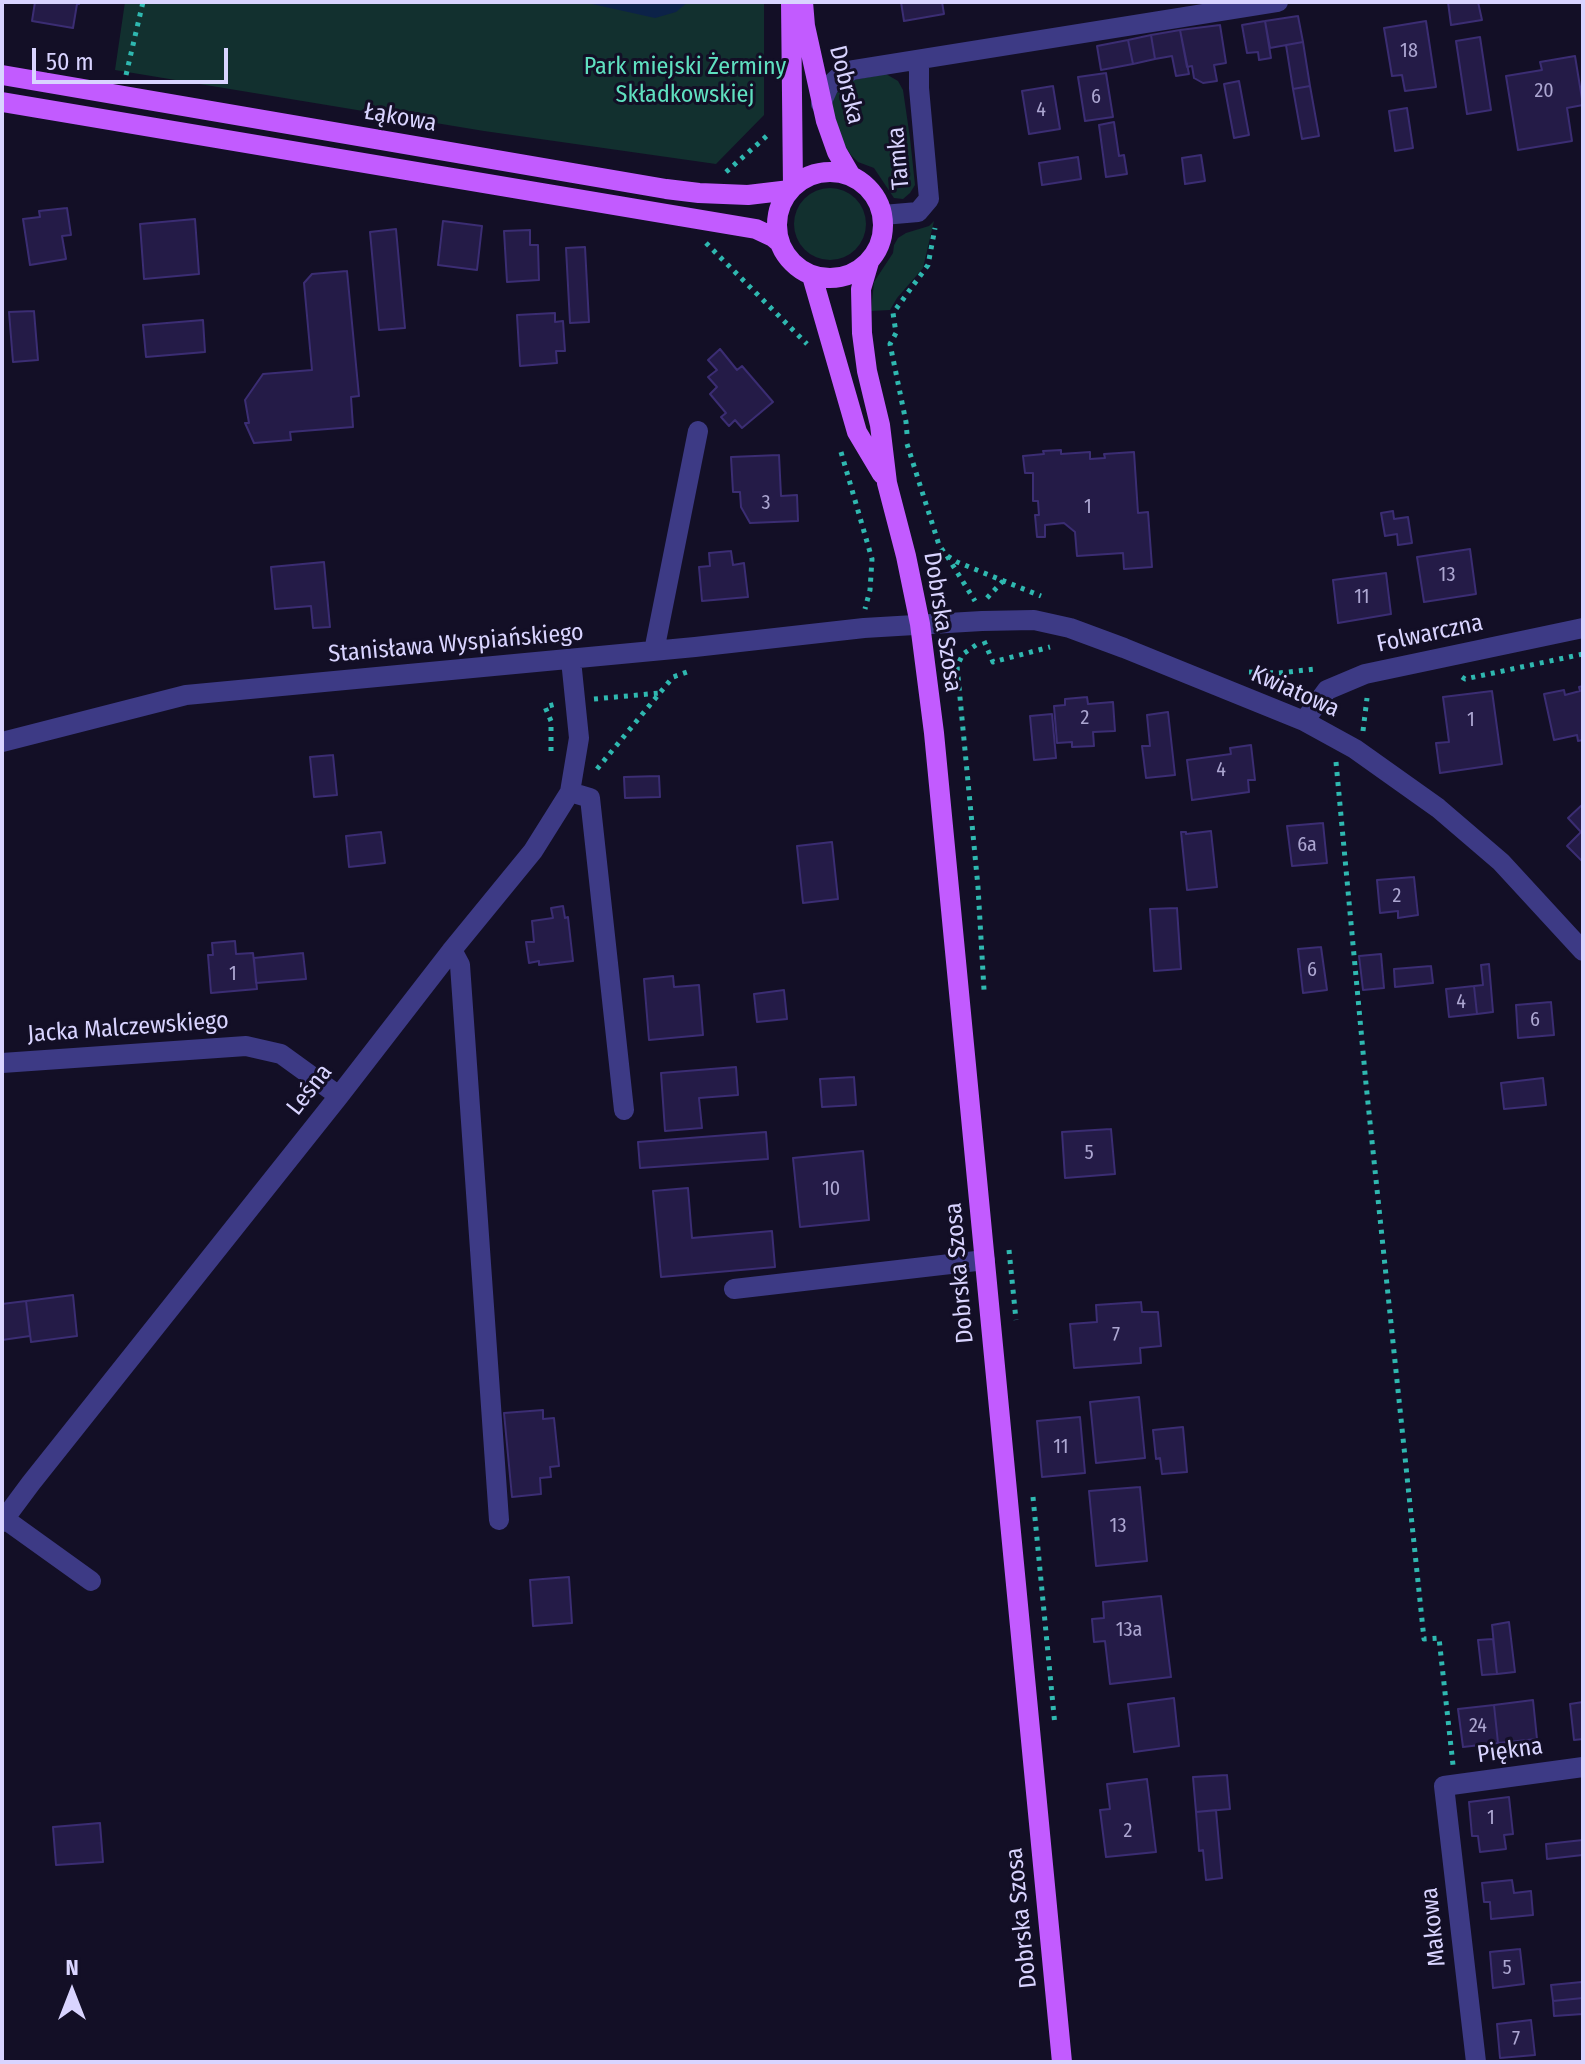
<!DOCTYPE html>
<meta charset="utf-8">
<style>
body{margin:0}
#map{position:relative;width:1585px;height:2064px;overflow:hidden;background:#130f26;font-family:"Fira Sans Condensed",sans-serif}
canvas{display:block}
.frame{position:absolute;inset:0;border:4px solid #d9d4ff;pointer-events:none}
.north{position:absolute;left:32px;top:1952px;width:80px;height:80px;-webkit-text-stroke:6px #130f26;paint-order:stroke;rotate:0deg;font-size:22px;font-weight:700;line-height:32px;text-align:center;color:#d9d4ff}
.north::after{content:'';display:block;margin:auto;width:28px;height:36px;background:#d9d4ff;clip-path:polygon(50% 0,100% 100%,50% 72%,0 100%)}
.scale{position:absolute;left:32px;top:48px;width:196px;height:36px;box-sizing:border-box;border:4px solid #d9d4ff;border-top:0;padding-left:10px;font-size:24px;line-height:28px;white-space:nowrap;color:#d9d4ff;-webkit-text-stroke:6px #130f26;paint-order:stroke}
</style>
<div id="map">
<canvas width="1585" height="2064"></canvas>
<div class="frame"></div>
<div class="north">N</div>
<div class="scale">50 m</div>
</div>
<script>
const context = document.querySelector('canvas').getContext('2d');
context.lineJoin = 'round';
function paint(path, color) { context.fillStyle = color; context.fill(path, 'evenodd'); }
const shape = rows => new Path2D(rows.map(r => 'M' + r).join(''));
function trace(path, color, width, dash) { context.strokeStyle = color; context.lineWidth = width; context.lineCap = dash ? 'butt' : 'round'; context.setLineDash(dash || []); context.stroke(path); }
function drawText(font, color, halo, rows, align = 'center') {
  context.font = font + ' "Fira Sans Condensed",sans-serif'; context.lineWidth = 6; context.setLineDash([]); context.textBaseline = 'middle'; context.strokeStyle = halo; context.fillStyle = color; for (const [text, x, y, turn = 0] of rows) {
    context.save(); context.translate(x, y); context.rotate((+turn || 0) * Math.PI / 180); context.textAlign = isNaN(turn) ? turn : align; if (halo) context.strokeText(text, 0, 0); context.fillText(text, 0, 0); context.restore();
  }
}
const green = shape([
 [125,2,764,2,764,115,716,164,484,131,115,70],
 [886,74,898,81,903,90,910,138,915,185,910,193,903,199,894,198,874,168,858,162,851,155,843,143,831,105,842,82],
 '794 224a36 36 0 1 1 72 0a36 36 0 1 1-72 0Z',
 [934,221,923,268,897,298,890,310,871,311,874,282,893,253,894,245,898,238,906,233,929,226]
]);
const water = shape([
 [583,2,688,2,676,12,655,18]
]);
const building = shape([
 [35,2,80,2,79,4,77,4,73,28,32,21,35,2],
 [901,2,942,2,944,14,904,21,901,2],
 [1448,2,1478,2,1482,20,1451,25,1448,2],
 [1298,16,1303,42,1270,48,1265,21,1298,16],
 [1265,21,1271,58,1259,60,1258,52,1247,53,1242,25,1265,21],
 [1426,21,1436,87,1405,91,1402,75,1392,76,1384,28,1426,21],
 [1220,25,1226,63,1214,65,1217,81,1203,83,1194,78,1192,66,1187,67,1180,30,1220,25],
 [1180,30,1189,74,1176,76,1172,56,1155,59,1151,35,1180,30],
 [1151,35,1155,59,1133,64,1128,40,1151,35],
 [1480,37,1491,110,1467,114,1456,41,1480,37],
 [1128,40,1133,64,1101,70,1097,46,1128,40],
 [1303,42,1310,86,1293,89,1286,45,1303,42],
 [1575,56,1583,105,1567,108,1572,141,1518,150,1506,76,1542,70,1540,62,1575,56],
 [1106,73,1113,117,1085,121,1078,77,1106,73],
 [1239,81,1249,135,1234,138,1224,84,1239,81],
 [1053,86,1060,129,1029,134,1022,91,1053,86],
 [1310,86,1319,136,1302,139,1293,89,1310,86],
 [1407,108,1413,148,1395,151,1389,111,1407,108],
 [1114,122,1119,156,1124,155,1127,174,1106,177,1099,125,1114,122],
 [1201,155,1205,181,1185,184,1182,158,1201,155],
 [1078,157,1081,179,1042,185,1039,163,1078,157],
 [67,208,71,235,62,236,66,259,30,265,23,219,40,217,39,211,67,208],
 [195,219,199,274,144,279,140,224,195,219],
 [443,221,482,226,477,270,438,265,443,221],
 [396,229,405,328,379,330,370,232,396,229],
 [530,230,530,245,538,245,539,280,507,282,504,231,530,230],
 [585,247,589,322,570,323,566,248,585,247],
 [347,271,359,396,351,397,353,427,290,432,291,440,254,443,245,423,249,423,245,400,263,374,312,370,304,283,312,274,347,271],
 [34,311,38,360,13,362,9,312,34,311],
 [555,313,555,322,563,321,565,351,556,351,557,363,520,366,517,315,555,313],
 [203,320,205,352,146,357,143,325,203,320],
 [720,349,737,370,742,366,773,402,742,428,735,420,729,426,721,417,726,413,710,394,717,387,708,377,717,370,708,360,720,349],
 [1061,450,1061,454,1090,452,1090,459,1105,458,1104,454,1134,452,1138,513,1148,512,1152,567,1124,569,1123,553,1077,556,1075,532,1064,523,1045,525,1045,537,1037,537,1035,515,1039,515,1038,501,1033,501,1033,473,1025,473,1023,456,1044,454,1043,451,1061,450],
 [779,455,781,496,797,495,798,521,750,523,741,507,740,492,733,492,731,457,779,455],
 [1393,511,1394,519,1408,517,1412,543,1398,545,1397,534,1385,536,1381,513,1393,511],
 [1470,549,1476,594,1424,602,1417,557,1470,549],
 [731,551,733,565,744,563,748,597,702,601,699,567,710,566,709,553,731,551],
 [324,562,330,627,313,628,311,606,275,609,271,567,324,562],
 [1386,573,1391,614,1338,623,1333,580,1386,573],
 [1583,686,1583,740,1578,741,1577,735,1554,740,1544,694,1564,690,1565,695,1580,691,1579,687,1583,686],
 [1492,691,1502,764,1440,773,1436,743,1449,742,1443,697,1492,691],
 [1087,697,1088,704,1113,702,1115,731,1093,732,1094,746,1072,747,1072,742,1057,743,1054,706,1065,705,1065,699,1087,697],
 [1168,712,1175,775,1146,778,1142,746,1150,746,1147,715,1168,712],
 [1052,714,1056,758,1034,760,1030,716,1052,714],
 [1251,745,1255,780,1248,780,1249,792,1192,800,1187,760,1231,754,1230,748,1251,745],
 [333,755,337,795,314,797,310,757,333,755],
 [659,776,660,797,625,798,624,777,659,776],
 [1583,804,1583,862,1567,846,1581,832,1568,818,1583,804],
 [1323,823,1327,863,1292,866,1287,826,1323,823],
 [1211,831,1217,887,1187,890,1181,832,1186,832,1186,834,1211,831],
 [381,832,385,863,349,867,346,836,381,832],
 [832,842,838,899,803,903,797,846,832,842],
 [1414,877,1418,915,1398,918,1398,911,1380,913,1377,880,1414,877],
 [563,906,565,918,568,917,573,961,539,965,539,961,529,963,526,942,534,942,532,921,553,918,551,908,563,906],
 [1177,908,1181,969,1154,971,1150,909,1177,908],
 [235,941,236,954,253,953,257,989,211,993,208,955,213,955,212,943,235,941],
 [1321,947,1327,990,1303,993,1298,949,1321,947],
 [303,953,306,979,256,983,254,958,303,953],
 [1381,954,1384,988,1363,990,1359,956,1381,954],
 [1489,964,1493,1012,1477,1014,1474,986,1483,985,1481,965,1489,964],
 [1431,966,1433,983,1395,987,1394,969,1431,966],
 [673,976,674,987,699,985,703,1035,649,1040,644,979,673,976],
 [1474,986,1477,1014,1449,1017,1446,989,1474,986],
 [784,990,787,1019,757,1022,754,994,784,990],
 [1551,1002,1554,1035,1518,1038,1516,1005,1551,1002],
 [736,1067,738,1095,699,1098,702,1128,665,1131,661,1073,736,1067],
 [854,1077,856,1105,822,1107,820,1079,854,1077],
 [1543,1078,1546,1105,1504,1109,1501,1083,1543,1078],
 [1111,1129,1115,1174,1065,1178,1062,1132,1111,1129],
 [766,1132,768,1159,640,1168,638,1142,766,1132],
 [863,1151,869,1220,800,1227,793,1158,863,1151],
 [688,1188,692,1238,772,1231,775,1267,661,1277,653,1191,688,1188],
 [73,1295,77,1336,31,1342,26,1301,73,1295],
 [26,1301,30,1336,2,1340,2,1304,26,1301],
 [1141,1302,1142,1312,1158,1312,1161,1346,1140,1348,1141,1363,1074,1368,1070,1324,1097,1322,1096,1305,1141,1302],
 [1139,1397,1145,1458,1096,1463,1090,1402,1139,1397],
 [543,1410,543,1419,554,1418,559,1466,550,1467,551,1477,540,1478,541,1494,512,1497,504,1413,543,1410],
 [1080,1417,1085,1473,1042,1477,1037,1421,1080,1417],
 [1183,1427,1187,1472,1162,1474,1160,1458,1156,1459,1153,1430,1183,1427],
 [1140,1487,1147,1561,1096,1566,1089,1491,1140,1487],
 [569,1577,572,1623,533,1626,530,1580,569,1577],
 [1161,1596,1171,1677,1110,1684,1105,1641,1094,1642,1092,1619,1104,1618,1103,1602,1161,1596],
 [1509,1622,1515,1672,1497,1674,1492,1625,1509,1622],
 [1493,1639,1497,1674,1482,1675,1478,1640,1493,1639],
 [1174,1698,1179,1746,1134,1752,1128,1704,1174,1698],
 [1533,1700,1537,1739,1498,1743,1494,1705,1533,1700],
 [1583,1702,1583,1739,1574,1740,1570,1704,1583,1702],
 [1494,1705,1498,1743,1463,1747,1458,1709,1494,1705],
 [1227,1775,1230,1809,1196,1812,1193,1777,1227,1775],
 [1147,1779,1156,1852,1106,1857,1100,1810,1110,1809,1107,1784,1147,1779],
 [1509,1797,1513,1834,1504,1835,1506,1849,1480,1852,1478,1836,1472,1836,1469,1802,1509,1797],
 [1216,1810,1222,1878,1206,1880,1203,1850,1199,1851,1196,1812,1216,1810],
 [100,1823,103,1862,56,1865,53,1827,100,1823],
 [1583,1840,1583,1855,1547,1859,1546,1844,1583,1840],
 [1512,1880,1514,1893,1531,1891,1533,1915,1491,1919,1490,1902,1484,1902,1482,1883,1512,1880],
 [1520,1949,1524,1984,1493,1988,1490,1952,1520,1949],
 [1582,1982,1583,1998,1553,2001,1551,1985,1582,1982],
 [1583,1998,1583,2014,1554,2016,1553,2001,1583,1998],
 [1531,2020,1535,2055,1500,2058,1497,2024,1531,2020]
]);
const path = shape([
 [126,75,143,2],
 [726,172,769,134],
 [706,243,807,344],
 [907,434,906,422,890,344,896,333,893,313,928,265,935,228],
 [907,444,939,545,946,555,957,562,1041,596],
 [841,452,872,559,870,590,865,609],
 [947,556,975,601],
 [987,598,1003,581],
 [984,641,993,662,1050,647],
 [976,645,963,654,957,666,978,887,984,990],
 [1249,672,1279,673,1315,669],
 [1462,677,1465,679,1583,654],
 [594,699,660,693],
 [1363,731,1367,698],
 [551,751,551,721,545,707,556,704],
 [1336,762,1366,1084,1424,1639,1439,1638,1453,1765],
 [597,769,673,677,687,672],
 [1009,1250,1016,1320],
 [1033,1497,1055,1726]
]);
const minor = shape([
 [821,104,829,86,840,76,853,70,1278,2],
 [883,215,918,212,929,199,919,88,919,61],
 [654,651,698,431],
 [1304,721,1327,690,1365,674,1583,628],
 [2,742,186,695,695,647,864,628,982,621,1034,620,1070,628,1124,648,1304,721,1355,749,1438,808,1501,862,1583,951],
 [570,792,590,798,624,1110],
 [452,950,460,965,499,1520],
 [2,1063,246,1046,281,1054,339,1096],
 [734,1289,985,1260],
 [2,1517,91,1581],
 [2,1522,31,1483,339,1096,452,950,533,851,570,792,579,738,571,660],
 [1476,2062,1444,1786,1583,1767]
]);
const major = shape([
 [791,2,793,187],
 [803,2,805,26,826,121,837,152,851,176],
 [2,75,666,189,699,193,748,195,790,190],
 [2,102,756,229,773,237,780,243],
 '777 225a53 53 0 1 1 106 0a53 53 0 1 1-106 0Z',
 [869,262,861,289,862,333,867,371,880,425,887,483,906,556,920,624,934,733,1062,2062],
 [812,276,857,432,882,474]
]);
const numberNames = [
 ["18",1409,51],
 ["20",1544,91],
 ["6",1096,97],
 ["4",1041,110],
 ["3",766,503],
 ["1",1088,507],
 ["13",1447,575],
 ["11",1362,597],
 ["2",1085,718],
 ["1",1471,720],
 ["4",1221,770],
 ["6a",1307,845],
 ["2",1397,896],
 ["6",1312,970],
 ["1",233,974],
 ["4",1461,1002],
 ["6",1535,1020],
 ["5",1089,1153],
 ["10",831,1189],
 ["7",1116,1335],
 ["11",1061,1447],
 ["13",1118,1526],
 ["13a",1129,1630],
 ["24",1478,1726],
 ["1",1491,1818],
 ["2",1128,1831],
 ["5",1507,1968],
 ["7",1516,2039]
];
const parkNames = [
 ["Park miejski Żerminy",685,67],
 ["Składkowskiej",685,95]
];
const streetNames = [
 ["Dobrska",846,85,76],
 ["Łąkowa",400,118,10],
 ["Tamka",899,158,-95],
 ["Dobrska Szosa",942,622,81],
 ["Folwarczna",1430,634,-12],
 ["Stanisława Wyspiańskiego",456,644,-5],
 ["Kwiatowa",1295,692,24],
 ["Jacka Malczewskiego",128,1028,-4],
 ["Leśna",310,1090,-52],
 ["Dobrska Szosa",960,1273,-95],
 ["Piękna",1510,1751,-8],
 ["Dobrska Szosa",1022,1918,-96],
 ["Makowa",1434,1927,-96]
];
paint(green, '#12302f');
paint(water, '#0c2248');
paint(building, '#241b47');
trace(building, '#3b2d73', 2);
trace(path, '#2fb8b0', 5, [4, 6]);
trace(minor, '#3d3a85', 20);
trace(major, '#c25bff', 20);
drawText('20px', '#aca6d1', null, numberNames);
drawText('24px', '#5fe0c0', '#130f26', parkNames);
drawText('24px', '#d9d4ff', '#130f26', streetNames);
</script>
